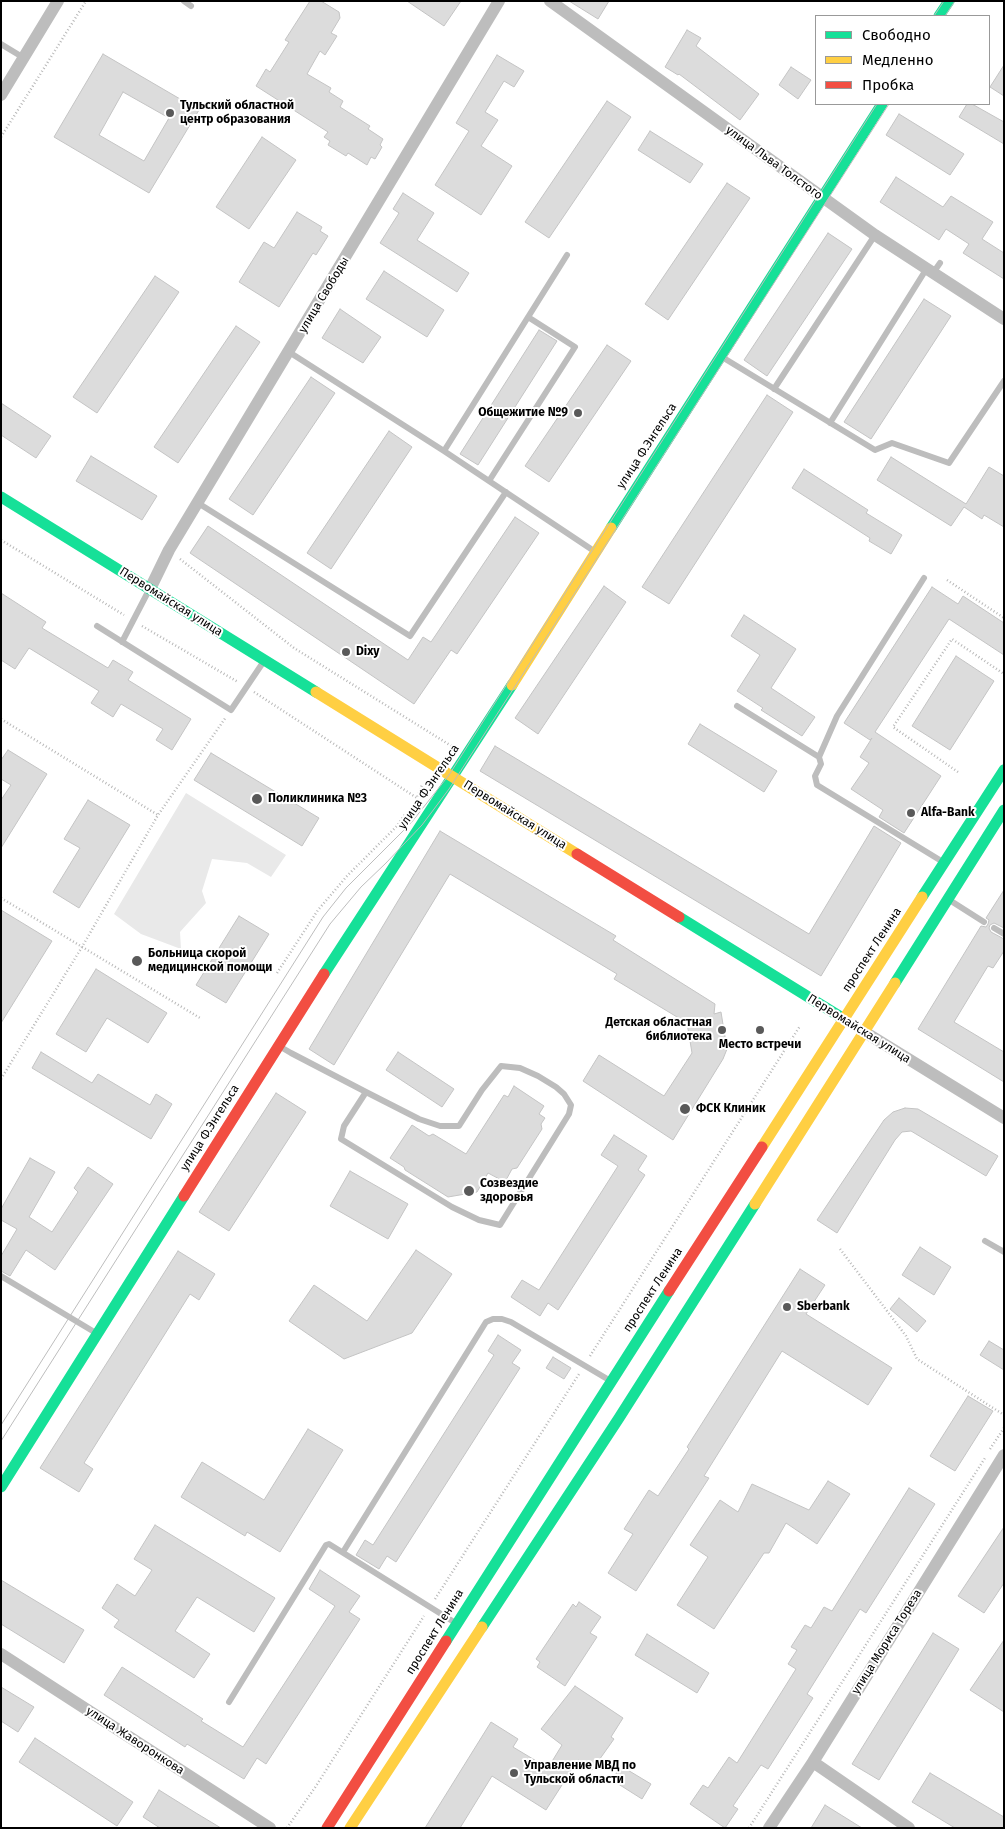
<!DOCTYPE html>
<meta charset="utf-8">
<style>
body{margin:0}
#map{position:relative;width:1005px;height:1829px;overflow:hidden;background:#fff;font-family:"Fira Sans",sans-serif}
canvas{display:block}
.frame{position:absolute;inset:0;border:2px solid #000;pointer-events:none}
.legend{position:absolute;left:815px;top:15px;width:175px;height:90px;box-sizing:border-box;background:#fff;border:1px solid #999;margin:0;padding:6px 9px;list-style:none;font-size:15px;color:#000}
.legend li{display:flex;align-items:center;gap:10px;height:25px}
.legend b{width:25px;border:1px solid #999}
</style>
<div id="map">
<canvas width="1005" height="1829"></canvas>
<div class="frame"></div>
<ul class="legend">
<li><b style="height:6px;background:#16e098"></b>Свободно</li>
<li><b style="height:6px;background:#ffcf43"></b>Медленно</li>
<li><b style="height:6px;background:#f24e42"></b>Пробка</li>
</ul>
</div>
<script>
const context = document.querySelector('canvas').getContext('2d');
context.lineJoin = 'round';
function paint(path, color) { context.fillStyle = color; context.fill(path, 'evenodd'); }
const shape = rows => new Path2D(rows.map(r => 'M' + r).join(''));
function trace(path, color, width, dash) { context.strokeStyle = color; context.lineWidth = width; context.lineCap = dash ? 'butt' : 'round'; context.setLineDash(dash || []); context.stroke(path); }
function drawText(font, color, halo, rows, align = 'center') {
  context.font = font + ' "Fira Sans",sans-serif'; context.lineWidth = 4; context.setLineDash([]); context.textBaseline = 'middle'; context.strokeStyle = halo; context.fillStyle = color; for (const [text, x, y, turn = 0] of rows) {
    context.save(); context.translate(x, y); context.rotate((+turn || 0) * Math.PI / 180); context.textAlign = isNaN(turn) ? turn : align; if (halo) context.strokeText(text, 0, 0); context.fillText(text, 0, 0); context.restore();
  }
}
const green = shape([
 [186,793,286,855,271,877,247,863,212,859,202,891,206,903,180,932,181,949,141,934,114,914]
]);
const building = shape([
 [310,1,321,1,339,12,340,18,331,33,337,36,325,55,320,51,307,74,331,88,329,92,343,101,340,107,370,126,368,129,383,139,380,145,382,147,375,159,371,157,367,165,348,153,346,156,328,145,330,141,324,137,328,132,256,86,266,69,270,72,289,42,285,40,310,1],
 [407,1,461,1,444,26,407,1],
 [569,1,609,1,598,19,569,1],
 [687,30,701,38,696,46,759,94,740,120,679,74,678,75,665,67,687,30],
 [103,54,199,110,149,193,54,137,103,54],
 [123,92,169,118,144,161,99,135,123,92],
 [497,55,524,71,514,87,504,81,485,112,498,120,481,146,512,166,481,215,435,185,469,131,456,123,497,55],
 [1004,65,1004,96,990,87,1004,65],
 [791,67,811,80,798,99,779,85,791,67],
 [607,101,631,117,549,238,525,222,607,101],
 [967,104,972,104,1004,122,1004,144,959,117,967,104],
 [899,114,964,154,950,175,886,135,899,114],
 [650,131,703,164,690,183,638,150,650,131],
 [262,137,296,160,249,229,216,207,262,137],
 [896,177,943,207,951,196,993,222,982,239,1004,253,1004,279,963,253,969,244,946,229,939,240,880,202,896,177],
 [727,183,750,198,668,320,645,304,727,183],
 [403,193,434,213,417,240,469,273,457,292,380,243,399,213,393,209,403,193],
 [297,212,322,227,320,231,328,236,316,255,313,253,279,307,239,282,264,242,274,248,297,212],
 [828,233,852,249,767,376,744,360,828,233],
 [384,271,444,310,427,337,366,299,384,271],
 [155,276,179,292,97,413,73,397,155,276],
 [924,299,951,316,871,439,844,422,924,299],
 [340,309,381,337,363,363,322,338,340,309],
 [236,326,260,342,178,463,154,447,236,326],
 [539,330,557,341,478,465,460,454,539,330],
 [607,345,631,361,549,482,525,466,607,345],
 [311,377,335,393,253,515,229,499,311,377],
 [767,395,793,412,669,604,642,587,767,395],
 [1,403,51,436,36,458,1,435,1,403],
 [389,431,412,447,331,569,307,553,389,431],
 [91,456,157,496,142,520,76,481,91,456],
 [891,457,966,504,989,467,1004,476,1004,527,984,515,982,519,964,507,951,526,877,480,891,457],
 [804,469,868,510,866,513,902,535,891,554,869,541,870,538,792,488,804,469],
 [515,517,539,533,457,654,451,650,414,704,190,553,208,526,408,660,423,637,431,642,515,517],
 [604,586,626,602,538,734,515,718,604,586],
 [932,587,958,604,963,596,1004,623,1004,655,949,619,875,732,941,776,904,833,879,817,883,810,851,789,869,763,860,757,872,738,870,740,844,723,932,587],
 [1,593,46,622,42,628,108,668,113,660,133,672,128,680,191,719,172,750,156,740,163,729,121,704,113,717,91,703,99,691,29,648,15,669,1,660,1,593],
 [744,615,796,649,771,688,815,717,802,736,761,710,763,708,737,691,760,655,731,636,744,615],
 [956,656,994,681,950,750,912,726,956,656],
 [700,724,777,771,764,792,688,744,700,724],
 [495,746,809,934,874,826,901,843,821,976,480,771,495,746],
 [8,750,47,774,1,848,1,800,11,785,1,779,1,760,8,750],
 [211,753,319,818,302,846,194,780,211,753],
 [88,800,130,825,79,908,53,892,80,848,64,839,88,800],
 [440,831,616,936,613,940,715,1004,714,1014,721,1012,727,1049,723,1059,673,1140,583,1081,599,1055,664,1096,692,1053,687,1023,614,979,617,974,450,874,334,1065,309,1049,440,831],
 [1004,890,1004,928,994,923,990,925,989,928,991,932,1004,939,1004,951,993,968,988,966,954,1022,1004,1052,1004,1082,918,1029,981,926,986,927,988,924,989,920,986,918,1004,890],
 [1,910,52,941,1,1023,1,910],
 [239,916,269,934,226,1003,196,985,239,916],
 [96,969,167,1013,148,1043,107,1018,86,1052,56,1034,96,969],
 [41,1052,92,1083,98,1074,150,1105,156,1094,172,1104,151,1139,32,1068,41,1052],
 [398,1052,454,1089,442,1107,386,1070,398,1052],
 [514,1086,544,1106,539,1114,545,1118,541,1124,542,1129,517,1168,512,1169,505,1182,488,1173,477,1192,448,1197,405,1170,404,1167,390,1158,412,1125,429,1136,433,1134,466,1154,504,1095,508,1097,514,1086],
 [276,1093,306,1112,229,1231,199,1212,276,1093],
 [905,1108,918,1109,998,1156,986,1176,911,1131,902,1132,895,1140,837,1233,817,1220,884,1120,893,1112,905,1108],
 [614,1135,647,1156,638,1170,645,1175,558,1310,548,1303,540,1316,511,1297,522,1280,539,1290,618,1166,601,1155,614,1135],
 [30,1158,55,1172,29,1217,52,1232,78,1192,74,1188,88,1167,113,1184,55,1270,26,1250,10,1276,1,1271,1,1256,17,1229,1,1220,1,1209,30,1158],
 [350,1171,408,1204,388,1239,330,1206,350,1171],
 [920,1247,951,1267,934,1295,902,1275,920,1247],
 [416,1250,452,1274,412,1333,344,1359,289,1321,314,1285,367,1321,416,1250],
 [178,1251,215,1274,199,1300,190,1294,84,1463,93,1469,79,1492,40,1468,178,1251],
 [800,1269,825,1285,806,1314,892,1368,868,1405,782,1351,704,1476,709,1478,636,1591,608,1573,633,1534,624,1529,649,1490,658,1496,689,1449,687,1447,800,1269],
 [899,1298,926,1321,917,1332,890,1309,899,1298],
 [498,1335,521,1350,512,1363,520,1368,396,1562,387,1556,379,1569,356,1555,365,1540,373,1545,494,1355,488,1351,498,1335],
 [989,1341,1004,1350,1004,1370,980,1355,989,1341],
 [553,1357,571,1368,564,1379,546,1368,553,1357],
 [968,1396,993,1411,955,1471,930,1456,968,1396],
 [308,1429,343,1450,280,1552,247,1532,245,1536,181,1497,202,1462,264,1500,308,1429],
 [828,1481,850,1494,817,1544,786,1523,769,1553,764,1553,714,1629,677,1605,708,1557,690,1545,720,1500,738,1512,752,1484,809,1510,828,1481],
 [909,1488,935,1504,866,1613,860,1609,807,1694,813,1698,768,1769,761,1765,733,1806,738,1809,725,1828,690,1804,703,1785,708,1788,729,1757,737,1763,796,1669,788,1664,797,1650,791,1647,805,1625,811,1628,824,1607,832,1611,909,1488],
 [155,1525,275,1598,254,1632,197,1597,175,1631,210,1654,194,1678,114,1627,119,1620,102,1608,117,1584,135,1596,152,1570,134,1559,155,1525],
 [1004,1527,1004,1583,984,1613,958,1596,1004,1527],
 [320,1570,360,1596,349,1612,360,1619,266,1764,257,1758,244,1779,187,1744,185,1747,104,1695,122,1667,203,1719,201,1721,243,1747,335,1606,309,1589,320,1570],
 [1,1580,84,1630,64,1663,1,1624,1,1580],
 [579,1602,601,1617,590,1633,597,1637,565,1686,537,1667,540,1662,536,1659,573,1604,576,1607,579,1602],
 [933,1633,959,1649,879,1780,852,1764,933,1633],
 [647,1634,709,1673,697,1693,635,1655,647,1634],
 [1004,1640,1004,1712,970,1690,1004,1640],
 [575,1686,623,1718,611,1737,614,1739,592,1770,578,1760,546,1810,492,1776,460,1828,425,1828,491,1722,518,1739,513,1747,548,1768,562,1745,541,1729,575,1686],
 [1,1687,34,1707,18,1732,1,1721,1,1687],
 [35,1738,133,1802,117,1826,19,1762,35,1738],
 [621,1766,651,1784,642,1799,612,1780,621,1766],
 [930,1773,1004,1817,1004,1828,955,1828,912,1802,930,1773],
 [159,1790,196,1813,221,1828,160,1828,143,1817,159,1790],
 [825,1805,862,1828,811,1828,825,1805]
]);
const path = shape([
 [1,137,86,1],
 [1,540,124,615],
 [180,559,294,648,453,747],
 [947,580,1004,618],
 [142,626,238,682],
 [254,692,417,798,422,785],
 [1,719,158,815],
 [958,772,893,727,952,639,1004,674],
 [1,898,200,1018],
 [277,973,318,910,347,876,397,826,406,813],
 [1,1079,82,947,158,815,226,717],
 [840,1249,906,1336,917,1359,1004,1415],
 [590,1356,800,1026],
 [990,1449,1004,1428],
 [435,1599,579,1374],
 [287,1828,316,1786,424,1616],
 [749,1828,985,1458]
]);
const lane = shape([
 [184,1,191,6],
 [1,44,24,58],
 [933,273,940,263],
 [289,352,444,451,594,551],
 [722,357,875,450,892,443,949,463,1004,381],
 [774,389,875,235],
 [830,423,927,268],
 [444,451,567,255],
 [489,481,575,347,528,317],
 [198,503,410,636,506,492],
 [97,626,231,710,264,661],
 [122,642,149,590],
 [737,706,819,757,821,764,815,776,817,785,943,862],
 [819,757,837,716,924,578],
 [951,901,984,922],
 [994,928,1004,934],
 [279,1046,291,1053,366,1092,419,1119,440,1126,459,1126,482,1090,501,1066,520,1068,538,1076,556,1087,564,1094,571,1105,569,1114,500,1225,479,1220,452,1207,341,1139,344,1126,366,1092],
 [985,1241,1004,1252],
 [1,1276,96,1333],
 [343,1552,486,1322,493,1319,502,1319,511,1322,609,1380],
 [229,1702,326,1545,329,1544,454,1622]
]);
const street = shape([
 [550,1,875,235,1004,319],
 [1,95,58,1],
 [150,589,169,550,499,1],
 [863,1031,1004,1118],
 [1,1654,270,1828],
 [813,1762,909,1828],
 [769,1828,813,1762,1004,1455]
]);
const fast = shape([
 [939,16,949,1],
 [1,497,316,692],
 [611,528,882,104],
 [922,897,1004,770],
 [679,917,844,1019],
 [324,974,512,685],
 [895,983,1004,810],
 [1,1487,184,1196],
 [482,1627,619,1418,755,1204],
 [446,1641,669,1291]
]);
const slow = shape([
 [512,685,611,528],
 [316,692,577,854],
 [762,1147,922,897],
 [755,1204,895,983],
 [350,1828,482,1627]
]);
const jam = shape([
 [577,854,679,917],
 [184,1196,324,974],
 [669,1291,762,1147],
 [327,1828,446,1641]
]);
const tram = shape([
 [934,16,944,1],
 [945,16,955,1],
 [1,1425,323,917,346,888,411,823,449,775,877,104],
 [1,1441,330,924,361,887,386,863,422,825,449,789,889,104]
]);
const markers = [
 [170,113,5,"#595959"],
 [578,413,5,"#595959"],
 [346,652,5,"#595959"],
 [257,799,6,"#595959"],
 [911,813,5,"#595959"],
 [137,961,6,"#595959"],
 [722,1030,5,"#595959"],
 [760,1030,5,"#595959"],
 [685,1109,6,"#595959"],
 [469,1191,6,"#595959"],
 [787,1307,5,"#595959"],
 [514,1773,5,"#595959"]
];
const poiNames = [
 ["Тульский областной",180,106],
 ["центр образования",180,120],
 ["Общежитие №9",568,413,"right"],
 ["Dixy",356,652],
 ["Поликлиника №3",268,799],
 ["Alfa-Bank",921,813],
 ["Больница скорой",148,954],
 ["медицинской помощи",148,968],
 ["Детская областная",712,1023,"right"],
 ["библиотека",712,1037,"right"],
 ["Место встречи",760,1045,"center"],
 ["ФСК Клиник",696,1109],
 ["Созвездие",480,1184],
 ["здоровья",480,1198],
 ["Sberbank",797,1307],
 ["Управление МВД по",524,1766],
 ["Тульской области",524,1780]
];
const streetNames = [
 ["улица Льва Толстого",774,163,36],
 ["улица Свободы",324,295,-59],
 ["улица Ф.Энгельса",647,446,-57],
 ["Первомайская улица",171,602,32],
 ["улица Ф.Энгельса",429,787,-56],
 ["Первомайская улица",515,815,32],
 ["проспект Ленина",872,950,-57],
 ["Первомайская улица",859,1029,32],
 ["улица Ф.Энгельса",210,1128,-58],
 ["проспект Ленина",653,1290,-57],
 ["проспект Ленина",435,1632,-58],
 ["улица Мориса Тореза",887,1642,-58],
 ["улица Жаворонкова",135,1741,33]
];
paint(green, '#e9e9e9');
paint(building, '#dcdcdc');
trace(building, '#c4c4c4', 1);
trace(path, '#b8b8b8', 2.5, [1, 2.5]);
trace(lane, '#bdbdbd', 6);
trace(street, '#bdbdbd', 12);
trace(fast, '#16e098', 11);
trace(slow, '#ffcf43', 11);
trace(jam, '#f24e42', 11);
trace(tram, '#bdbdbd', 1);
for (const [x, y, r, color] of markers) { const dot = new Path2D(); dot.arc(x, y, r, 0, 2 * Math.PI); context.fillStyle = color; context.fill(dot); trace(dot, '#fff', 2); }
drawText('bold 12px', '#000', '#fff', poiNames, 'left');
drawText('12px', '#000', '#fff', streetNames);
</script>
